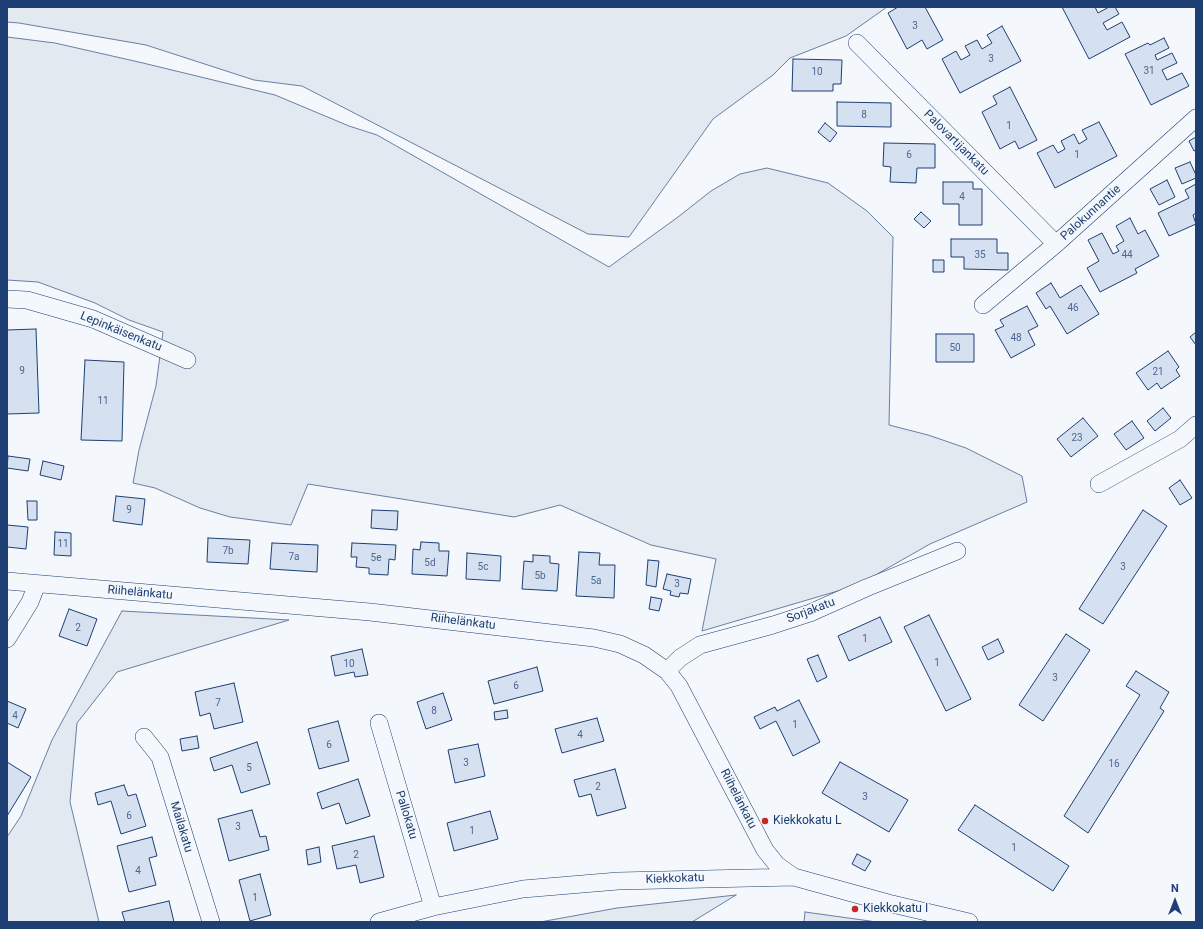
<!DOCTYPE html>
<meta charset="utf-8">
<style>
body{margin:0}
#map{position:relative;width:1203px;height:929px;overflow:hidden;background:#f4f7fb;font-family:Roboto,sans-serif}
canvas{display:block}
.frame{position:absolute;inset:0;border:8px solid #1d3f73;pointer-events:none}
.north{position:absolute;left:1155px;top:881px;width:40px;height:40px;-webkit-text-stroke:3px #f4f7fb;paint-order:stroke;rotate:0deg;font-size:11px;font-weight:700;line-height:16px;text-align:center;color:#1d3f73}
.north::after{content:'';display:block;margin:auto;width:14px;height:18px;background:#1d3f73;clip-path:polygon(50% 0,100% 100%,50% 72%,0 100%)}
</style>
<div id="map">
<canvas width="1203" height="929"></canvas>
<div class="frame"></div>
<div class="north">N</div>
</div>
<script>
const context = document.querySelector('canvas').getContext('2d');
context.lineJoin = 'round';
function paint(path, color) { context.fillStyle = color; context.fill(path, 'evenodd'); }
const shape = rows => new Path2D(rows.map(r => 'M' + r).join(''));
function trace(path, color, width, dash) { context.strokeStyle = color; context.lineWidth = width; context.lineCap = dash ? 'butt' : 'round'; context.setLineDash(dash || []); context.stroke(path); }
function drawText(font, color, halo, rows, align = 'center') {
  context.font = font + ' Roboto,sans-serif'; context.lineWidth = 3; context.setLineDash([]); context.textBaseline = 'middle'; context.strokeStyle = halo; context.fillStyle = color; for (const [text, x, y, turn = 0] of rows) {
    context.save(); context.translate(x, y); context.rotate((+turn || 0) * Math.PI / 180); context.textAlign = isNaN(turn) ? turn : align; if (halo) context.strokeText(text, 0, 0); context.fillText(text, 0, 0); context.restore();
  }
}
const green = shape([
 [7,7,887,7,846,36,790,58,773,75,713,119,629,237,588,234,302,86,254,80,146,45,19,23,7,22,7,7],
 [7,37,55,43,143,63,275,95,349,126,377,135,609,267,678,217,711,191,740,174,767,168,828,183,867,211,893,237,889,425,928,435,966,448,1022,476,1027,502,930,544,858,585,702,631,716,559,651,545,560,505,514,517,308,484,291,525,230,517,200,508,155,488,133,483,139,450,156,386,163,332,129,320,95,303,38,282,7,280,7,37],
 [122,611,289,620,117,672,77,723,70,802,99,922,7,922,7,837,21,816,52,740,122,611],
 [736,895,692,922,540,922,617,908,736,895]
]);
const parking = shape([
 [805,912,877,922,804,922,805,912]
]);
const building = shape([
 [898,7,925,7,943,40,927,49,922,40,907,49,888,13,898,7],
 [1062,7,1095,7,1098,13,1109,7,1115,7,1119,14,1103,23,1107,30,1122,22,1130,37,1089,59,1062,7],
 [1002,26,1021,61,960,93,942,59,956,51,961,60,970,55,965,46,977,40,982,49,992,43,987,35,1002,26],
 [1164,38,1169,48,1155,55,1157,60,1172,53,1177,63,1162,70,1167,80,1182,73,1189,86,1151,105,1125,54,1148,43,1150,45,1164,38],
 [793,59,842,60,841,84,833,84,833,91,792,91,793,59],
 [1010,87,1037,140,1019,149,1015,141,1000,149,982,112,997,104,993,96,1010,87],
 [837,102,891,103,891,127,837,126,837,102],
 [1099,122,1117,156,1055,188,1037,153,1053,145,1058,153,1065,149,1061,141,1074,134,1079,144,1087,139,1082,130,1099,122],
 [825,123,837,133,830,142,818,132,825,123],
 [1196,137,1196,150,1194,151,1189,141,1196,137],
 [884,143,935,144,935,168,917,168,916,183,890,182,891,167,883,166,884,143],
 [1190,162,1196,175,1196,178,1182,184,1175,168,1190,162],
 [1167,180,1175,197,1159,205,1150,189,1167,180],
 [943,182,973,182,973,189,982,189,982,225,959,225,959,204,943,204,943,182],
 [1196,184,1196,213,1193,215,1196,224,1169,236,1158,213,1189,198,1185,190,1196,184],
 [921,212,931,221,924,228,914,219,921,212],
 [1130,218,1138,234,1145,230,1159,256,1135,269,1137,273,1100,292,1087,268,1099,261,1088,240,1102,233,1113,254,1119,251,1116,246,1124,241,1116,226,1130,218],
 [951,239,997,239,997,253,1008,253,1008,270,964,269,964,257,951,257,951,239],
 [933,260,944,260,944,272,933,272,933,260],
 [1051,283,1060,298,1081,285,1099,314,1067,334,1050,306,1046,309,1036,293,1051,283],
 [1027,306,1038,326,1028,331,1035,345,1011,358,995,330,1004,326,1000,320,1027,306],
 [36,329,39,413,7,414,7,330,36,329],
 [1196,332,1196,345,1190,337,1196,332],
 [936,334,974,334,974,362,936,362,936,334],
 [1168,351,1179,367,1176,370,1180,376,1161,389,1157,383,1148,390,1136,373,1168,351],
 [85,360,124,362,122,441,81,440,85,360],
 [1163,408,1171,418,1155,431,1147,421,1163,408],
 [1083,418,1098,436,1071,457,1057,439,1083,418],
 [1132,421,1144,438,1126,450,1114,434,1132,421],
 [8,456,30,459,28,471,7,468,8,456],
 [43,461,64,466,61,480,40,475,43,461],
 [1180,480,1192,498,1180,505,1169,488,1180,480],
 [116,496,145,499,142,525,113,521,116,496],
 [27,501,37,501,37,520,28,520,27,501],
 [372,510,398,511,397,530,371,528,372,510],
 [1143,510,1167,526,1103,624,1079,609,1143,510],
 [7,525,28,527,26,549,7,547,7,525],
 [55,532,71,533,71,556,54,555,55,532],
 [208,538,250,540,248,564,207,562,208,538],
 [421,542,439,543,439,551,449,551,447,576,412,574,413,549,420,550,421,542],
 [272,543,318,545,317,572,270,569,272,543],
 [352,543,396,545,395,560,389,559,388,575,369,574,369,568,356,567,357,557,351,557,352,543],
 [579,552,600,553,599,565,615,565,614,598,576,596,579,552],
 [467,553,501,556,500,581,466,579,467,553],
 [533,555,550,556,550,563,559,564,557,591,522,589,524,561,533,562,533,555],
 [648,560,659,561,656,587,646,585,648,560],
 [667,574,691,579,688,594,680,593,679,597,670,595,671,591,663,589,667,574],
 [651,597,662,599,659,611,649,609,651,597],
 [69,609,97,619,87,646,59,636,69,609],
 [929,615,971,699,946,711,904,627,929,615],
 [880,617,892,642,849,661,838,636,880,617],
 [1066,634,1090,650,1043,721,1019,705,1066,634],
 [998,639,1004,652,988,660,982,647,998,639],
 [362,649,368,675,355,677,354,672,335,676,331,656,362,649],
 [818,655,827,677,817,682,807,659,818,655],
 [537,667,543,691,494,704,488,681,537,667],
 [1136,671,1169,692,1160,708,1164,711,1088,833,1064,816,1140,695,1126,686,1136,671],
 [234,683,243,722,214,729,210,713,200,716,195,692,234,683],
 [443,693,452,720,426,729,417,702,443,693],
 [799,700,820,742,793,756,776,721,760,729,754,717,775,707,777,711,799,700],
 [7,701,26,709,18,728,7,723,7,701],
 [507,710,508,718,495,720,494,712,507,710],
 [597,718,604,741,562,753,555,729,597,718],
 [338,721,349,761,319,769,308,729,338,721],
 [197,736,199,748,182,751,180,739,197,736],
 [257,742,270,784,241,793,232,765,214,771,210,758,257,742],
 [478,744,485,776,455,783,448,750,478,744],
 [7,762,31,777,7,816,7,762],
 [840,762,908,800,889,832,822,793,840,762],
 [615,769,626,808,597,816,591,794,579,797,574,780,615,769],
 [358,779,370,816,346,824,339,803,322,809,317,793,358,779],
 [124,785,128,796,136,794,146,826,121,834,111,801,98,805,95,793,124,785],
 [975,805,1069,866,1053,891,958,830,975,805],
 [252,810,260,837,266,836,269,850,229,861,218,819,252,810],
 [490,811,498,839,454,851,447,823,490,811],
 [374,836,384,877,360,883,356,865,337,869,332,846,374,836],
 [152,837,157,856,149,858,156,885,129,892,117,846,152,837],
 [319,847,321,862,308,865,306,850,319,847],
 [857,854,871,861,865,871,852,864,857,854],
 [260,874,271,915,250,921,239,880,260,874],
 [169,901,174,922,125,922,122,912,169,901]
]);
const minor = shape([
 [857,43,1056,244],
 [7,299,27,300,93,319,187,360],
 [983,305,1056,244,1196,118],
 [1099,484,1180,439,1196,425],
 [7,581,370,612,594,638,620,644,644,655,667,671,679,686,765,850,777,865,794,877],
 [7,639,30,602,37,584],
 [667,671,680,658,700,645,773,625,810,613,866,588,957,551],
 [379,723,433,907],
 [144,737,160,757,211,922],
 [379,922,433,907,523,889,618,881,794,877,888,903,969,922]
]);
const markers = [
 [765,821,4,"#c62828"],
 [855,909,4,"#c62828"]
];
const numberNames = [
 ["3",915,26],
 ["3",991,59],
 ["31",1149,71],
 ["10",817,72],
 ["8",864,115],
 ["1",1009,126],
 ["6",909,155],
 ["1",1077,155],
 ["4",962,197],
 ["35",980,255],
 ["44",1127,255],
 ["46",1073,308],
 ["48",1016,338],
 ["50",955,348],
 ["9",22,371],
 ["21",1158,372],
 ["11",103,401],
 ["23",1077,438],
 ["9",129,510],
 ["11",63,544],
 ["7b",228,551],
 ["7a",294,557],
 ["5e",376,558],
 ["5d",430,563],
 ["5c",483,567],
 ["3",1123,567],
 ["5b",540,576],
 ["5a",596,581],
 ["3",677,584],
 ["2",78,628],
 ["1",865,639],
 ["1",937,663],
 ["10",349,664],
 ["3",1055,678],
 ["6",516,686],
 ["7",218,703],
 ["8",434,711],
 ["4",15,716],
 ["1",795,725],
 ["4",580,735],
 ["6",329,745],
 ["3",466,763],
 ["16",1114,764],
 ["5",249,768],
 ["2",598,787],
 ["3",865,797],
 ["6",129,816],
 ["3",238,827],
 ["1",472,831],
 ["1",1014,848],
 ["2",356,855],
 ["4",138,871],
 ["1",255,898]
];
const streetNames = [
 ["Palovartijankatu",956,143,45],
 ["Palokunnantie",1091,213,-42],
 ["Lepinkäisenkatu",121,332,22],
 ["Riihelänkatu",140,593,5],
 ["Sorjakatu",811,611,-21],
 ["Riihelänkatu",463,622,7],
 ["Riihelänkatu",738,799,63],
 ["Pallokatu",406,815,73],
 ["Mailakatu",181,827,73],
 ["Kiekkokatu",675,879,-2]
];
const poiNames = [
 ["Kiekkokatu L",773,821],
 ["Kiekkokatu I",863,909]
];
paint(green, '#e3e9f0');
trace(green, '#687fa3', 1);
paint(parking, '#e3e8f0');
trace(parking, '#687fa3', 1);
paint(building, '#d5e0f0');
trace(building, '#1d3f73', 1);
trace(minor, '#1d3f73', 18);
trace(minor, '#f4f7fb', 17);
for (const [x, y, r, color] of markers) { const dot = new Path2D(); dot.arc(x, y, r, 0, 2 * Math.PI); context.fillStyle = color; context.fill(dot); trace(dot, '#f4f7fb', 1.5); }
drawText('10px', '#4b6792', null, numberNames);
drawText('12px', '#1d3f73', '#f4f7fb', streetNames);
drawText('12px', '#1d3f73', '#f4f7fb', poiNames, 'left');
</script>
